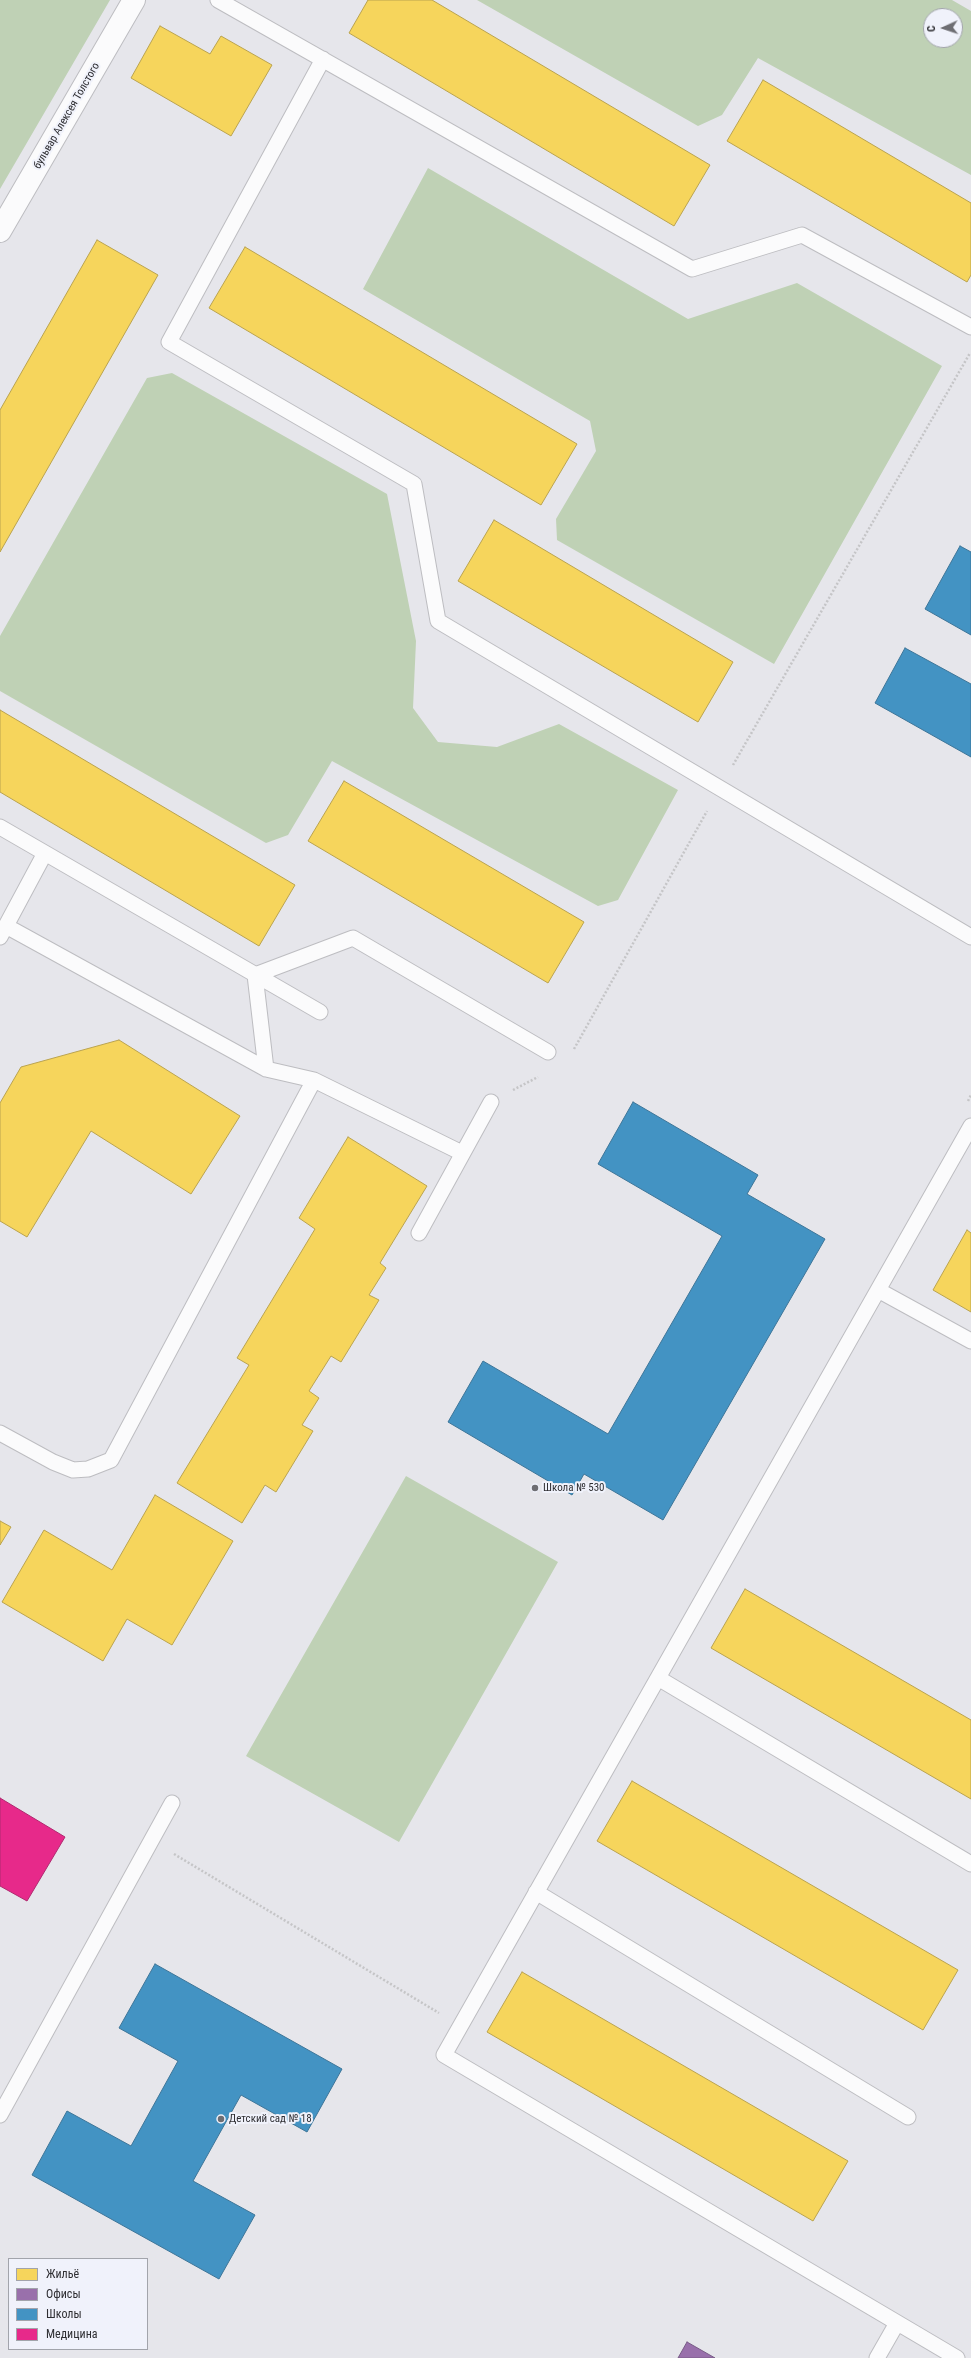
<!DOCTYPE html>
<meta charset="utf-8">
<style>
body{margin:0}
#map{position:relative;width:971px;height:2358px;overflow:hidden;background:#e6e6eb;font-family:"Roboto Condensed",sans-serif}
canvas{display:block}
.legend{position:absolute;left:8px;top:2258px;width:140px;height:92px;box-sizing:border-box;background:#f0f2fb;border:1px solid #a2a4ab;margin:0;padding:5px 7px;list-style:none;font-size:12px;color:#2e2e32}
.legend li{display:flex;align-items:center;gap:8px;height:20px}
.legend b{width:20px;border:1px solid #a2a4ab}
.north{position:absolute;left:923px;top:8px;width:40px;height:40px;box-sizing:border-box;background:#f0f2fb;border:1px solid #a2a4ab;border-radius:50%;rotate:267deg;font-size:11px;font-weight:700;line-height:16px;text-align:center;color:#2e2e32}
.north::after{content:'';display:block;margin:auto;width:14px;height:18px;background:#6e6e73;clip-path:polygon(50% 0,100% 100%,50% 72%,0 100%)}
</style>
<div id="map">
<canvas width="971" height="2358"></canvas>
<ul class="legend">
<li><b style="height:11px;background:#f6d55c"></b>Жильё</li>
<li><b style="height:11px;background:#9970ab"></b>Офисы</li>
<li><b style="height:11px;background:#4393c3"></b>Школы</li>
<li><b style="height:11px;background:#e7298a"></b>Медицина</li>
</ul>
<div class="north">С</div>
</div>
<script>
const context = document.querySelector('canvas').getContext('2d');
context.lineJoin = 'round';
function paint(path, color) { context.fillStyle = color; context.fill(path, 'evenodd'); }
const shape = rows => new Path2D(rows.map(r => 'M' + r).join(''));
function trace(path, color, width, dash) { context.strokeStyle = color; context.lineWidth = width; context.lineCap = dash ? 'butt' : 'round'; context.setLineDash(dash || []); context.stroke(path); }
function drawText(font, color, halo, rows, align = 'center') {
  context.font = font + ' "Roboto Condensed",sans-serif'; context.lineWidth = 4; context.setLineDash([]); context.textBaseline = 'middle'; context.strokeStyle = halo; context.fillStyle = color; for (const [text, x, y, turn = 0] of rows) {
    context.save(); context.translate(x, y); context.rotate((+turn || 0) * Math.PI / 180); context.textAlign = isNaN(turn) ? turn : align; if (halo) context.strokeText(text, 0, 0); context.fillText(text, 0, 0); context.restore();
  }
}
const green = shape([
 [0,0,110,0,0,189],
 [477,0,952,0,971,11,971,175,758,58,722,115,698,126],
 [931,16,955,16,955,40,931,40],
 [428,168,688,319,797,283,942,366,774,664,557,540,556,519,596,451,590,421,363,289],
 [172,373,387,494,416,641,413,708,438,742,497,747,559,724,678,790,618,900,598,906,332,761,288,835,266,843,0,691,0,636,147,378],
 [406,1476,558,1562,399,1842,246,1756]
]);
const homes = shape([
 [368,0,432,0,710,165,674,226,349,33,368,0],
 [160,26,210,54,221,36,272,65,231,136,131,78,160,26],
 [763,80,971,203,971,275,967,282,727,141,763,80],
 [97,240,158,275,0,552,0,410,97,240],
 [245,247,577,444,541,505,209,308,245,247],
 [494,520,733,662,698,722,458,581,494,520],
 [0,710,295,885,259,946,0,792,0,710],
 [344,781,584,922,548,983,308,841,344,781],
 [119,1040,240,1116,191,1194,91,1131,27,1237,0,1221,0,1103,21,1067,119,1040],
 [348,1137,427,1186,380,1263,386,1268,369,1295,379,1300,341,1362,331,1356,309,1391,319,1398,302,1425,313,1431,276,1492,265,1485,242,1523,177,1483,249,1365,237,1358,315,1229,299,1218,348,1137],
 [967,1230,971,1233,971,1312,933,1290,967,1230],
 [155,1495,233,1541,172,1645,127,1619,103,1661,2,1602,44,1530,112,1570,155,1495],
 [0,1521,11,1527,0,1545,0,1521],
 [745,1589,971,1720,971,1799,711,1648,745,1589],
 [632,1781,958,1970,923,2030,597,1841,632,1781],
 [522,1972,848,2161,813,2221,487,2032,522,1972]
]);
const offices = shape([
 [687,2342,715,2358,678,2358,687,2342]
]);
const schools = shape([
 [960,546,971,552,971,635,925,609,960,546],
 [905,648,971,684,971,757,875,703,905,648],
 [633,1102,758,1175,747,1194,825,1239,663,1520,584,1474,572,1495,448,1422,483,1361,608,1434,722,1236,598,1164,633,1102],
 [155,1964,342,2069,307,2132,241,2095,193,2181,255,2215,219,2279,32,2175,67,2111,131,2146,178,2061,119,2028,155,1964]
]);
const health = shape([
 [0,1798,65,1837,27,1901,0,1886,0,1798]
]);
const path = shape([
 [733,765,970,353],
 [574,1049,707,811],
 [513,1090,538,1077],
 [968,1101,971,1095],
 [174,1854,439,2013]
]);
const lane = shape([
 [218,0,692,269,802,235,971,327],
 [323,59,169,342,414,484,438,621,971,937],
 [0,827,320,1012],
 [6,926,266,1069,314,1080,462,1153],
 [0,937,45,853],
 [266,1069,255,975,353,938,548,1052],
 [419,1233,491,1102],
 [878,1290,971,1341],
 [0,1433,53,1462,73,1470,88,1469,111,1460,314,1080],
 [658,1678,971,1864],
 [536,1892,908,2117],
 [0,2115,172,1803],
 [877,2358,897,2323],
 [957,2358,444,2055,971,1126]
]);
const street = shape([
 [0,231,134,0]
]);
const markers = [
 [535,1488,4,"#6e6e73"],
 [221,2119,4,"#6e6e73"]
];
const streetNames = [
 ["бульвар Алексея Толстого",67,116,-60]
];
const poiNames = [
 ["Школа № 530",543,1488],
 ["Детский сад № 18",229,2119]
];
paint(green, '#bfd1b5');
paint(homes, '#f6d55c');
trace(homes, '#baa34f', 1);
paint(offices, '#9970ab');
trace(offices, '#795c87', 1);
paint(schools, '#4393c3');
trace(schools, '#3d7598', 1);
paint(health, '#e7298a');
trace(health, '#b02a70', 1);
trace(lane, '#bdbdc1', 17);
trace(street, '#bdbdc1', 24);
trace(path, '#c5c5c7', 2.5, [2, 2]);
trace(lane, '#fbfbfc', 15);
trace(street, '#fbfbfc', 22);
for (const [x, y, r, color] of markers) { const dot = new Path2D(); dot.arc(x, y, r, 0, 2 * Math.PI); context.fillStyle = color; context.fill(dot); trace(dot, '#f0f2fb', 1.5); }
drawText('11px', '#2e2e32', '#f0f2fb', streetNames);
drawText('11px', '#2e2e32', '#f0f2fb', poiNames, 'left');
</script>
